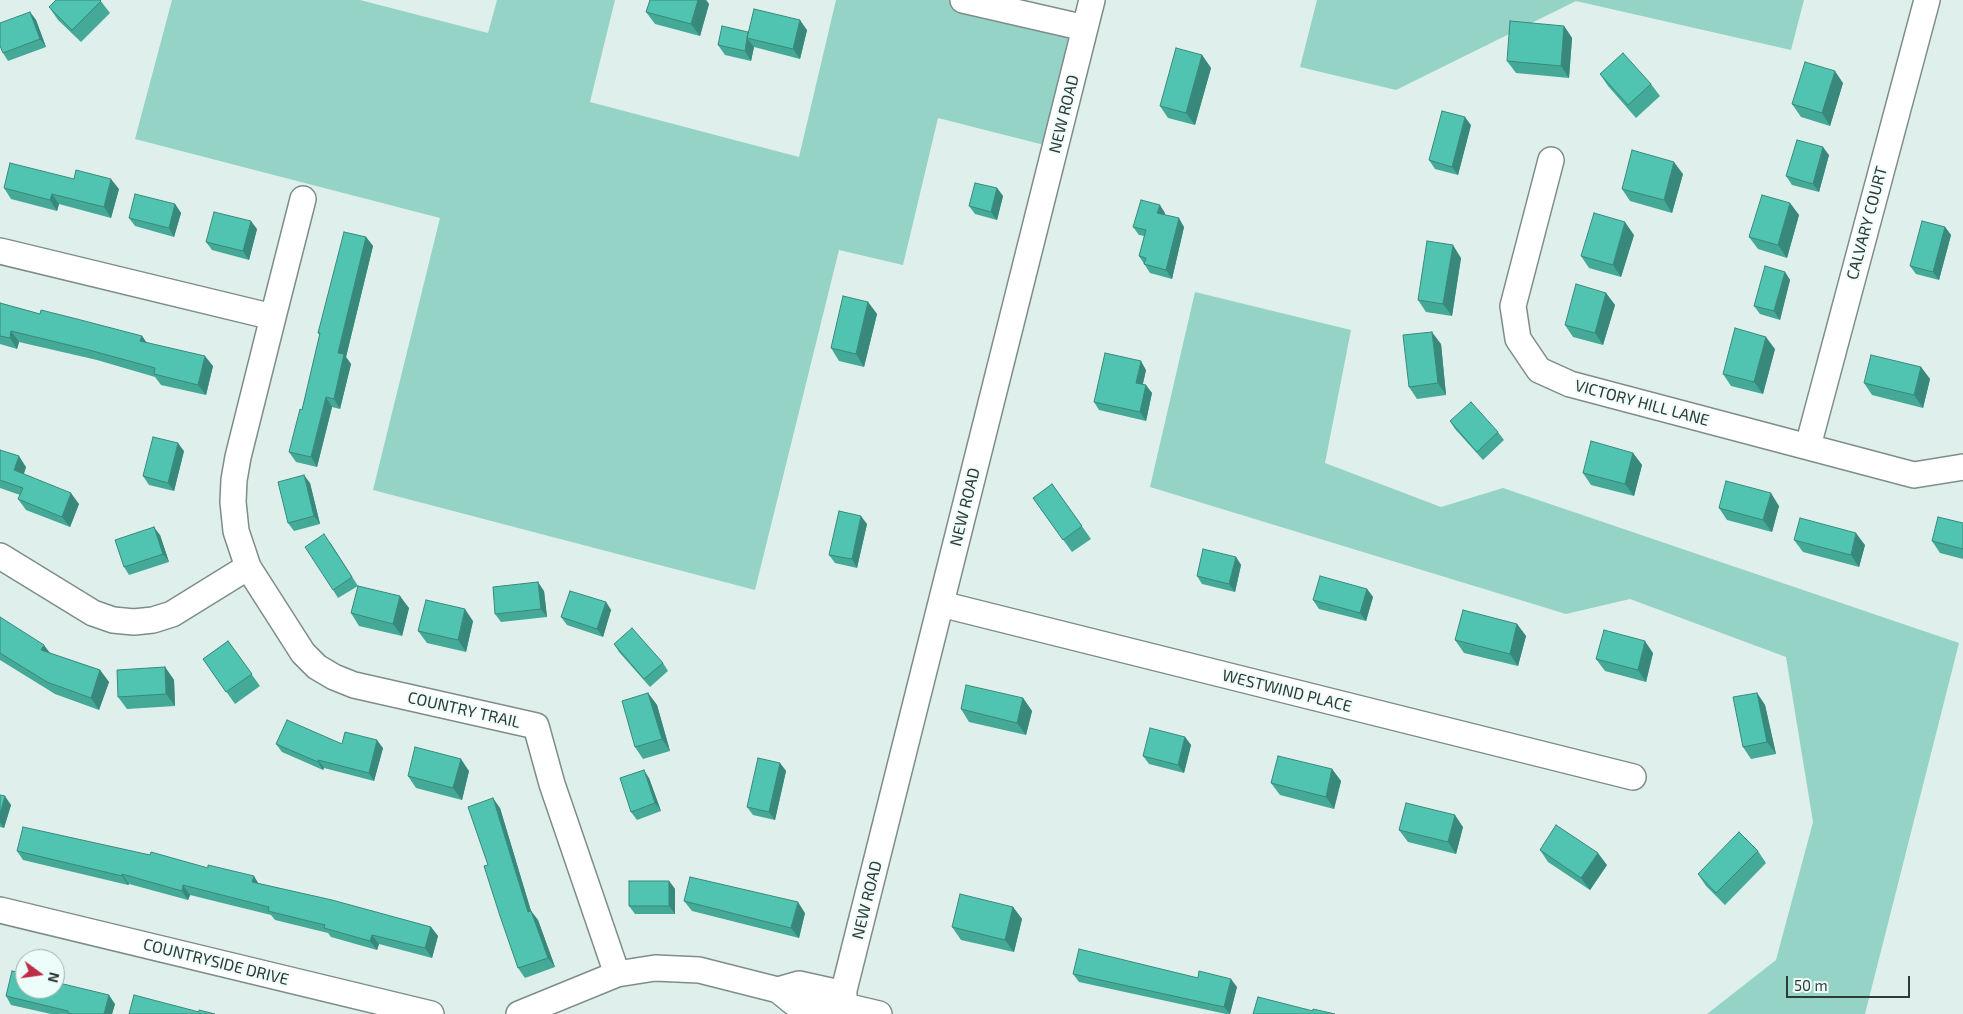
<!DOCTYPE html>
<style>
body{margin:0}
#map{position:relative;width:1963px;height:1014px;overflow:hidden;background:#dff0ec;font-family:"Exo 2",sans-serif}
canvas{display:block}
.north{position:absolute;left:15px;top:949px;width:50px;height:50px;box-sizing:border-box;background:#edfdf9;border:1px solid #a2aeab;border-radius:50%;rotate:104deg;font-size:14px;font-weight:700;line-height:20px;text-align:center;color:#313836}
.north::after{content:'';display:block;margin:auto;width:18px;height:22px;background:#bd2c47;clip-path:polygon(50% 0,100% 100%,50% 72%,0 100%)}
.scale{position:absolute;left:1786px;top:976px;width:124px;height:22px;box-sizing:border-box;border:2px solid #313836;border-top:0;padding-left:6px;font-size:15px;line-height:18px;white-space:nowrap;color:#313836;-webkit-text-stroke:4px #edfdf9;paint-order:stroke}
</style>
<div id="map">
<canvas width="1963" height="1014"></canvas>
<div class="north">N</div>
<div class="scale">50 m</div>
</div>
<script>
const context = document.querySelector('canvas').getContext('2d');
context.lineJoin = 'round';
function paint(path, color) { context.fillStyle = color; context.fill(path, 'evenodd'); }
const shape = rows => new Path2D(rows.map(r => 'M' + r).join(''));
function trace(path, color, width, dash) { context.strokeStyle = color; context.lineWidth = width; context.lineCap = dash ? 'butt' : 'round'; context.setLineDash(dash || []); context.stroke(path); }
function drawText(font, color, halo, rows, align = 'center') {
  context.font = font + ' "Exo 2",sans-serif'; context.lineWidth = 4; context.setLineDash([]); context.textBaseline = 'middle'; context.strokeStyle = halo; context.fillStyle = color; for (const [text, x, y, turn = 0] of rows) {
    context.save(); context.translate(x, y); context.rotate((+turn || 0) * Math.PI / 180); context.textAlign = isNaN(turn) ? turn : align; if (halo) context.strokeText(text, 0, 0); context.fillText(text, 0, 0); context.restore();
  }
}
const green = shape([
 [172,0,360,0,488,33,497,0,615,0,590,102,799,157,836,0,963,0,1085,28,1056,148,938,118,903,265,839,250,755,590,373,490,440,218,135,139],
 [1317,0,1804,0,1791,50,1576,1,1396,90,1300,67],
 [1195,292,1351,330,1325,463,1441,507,1503,488,1959,643,1865,1014,1707,1014,1776,960,1813,822,1786,657,1630,599,1566,614,1150,487]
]);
const minor = shape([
 [963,0,1085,28],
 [1551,160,1513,306,1518,339,1539,370,1570,384,1914,475,1963,467],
 [0,251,273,317,238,457,234,480,233,502,236,531,248,567,303,653,317,667,334,677,354,685,536,726,552,784,617,974],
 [273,317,303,199],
 [1808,446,1927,0],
 [0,556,93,613,113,620,134,622,153,620,172,614,248,567],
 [941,604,1633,777],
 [0,910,431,1014],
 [778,990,794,1003,834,1014],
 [841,1005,879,1014],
 [519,1014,617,974,655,968,699,970,778,990,799,984,844,994],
 [838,1014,1092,0]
]);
const wall = shape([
 [100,0,110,13,81,42,58,20,49,7],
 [650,0,706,0,709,4,700,36,655,24,646,12],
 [30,12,36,20,46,47,8,61,3,53],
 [1564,26,1572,38,1569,78,1516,73,1507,61],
 [807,30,800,59,754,47,751,61,725,55,718,45,748,32],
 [1202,55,1211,68,1195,125,1168,118,1160,106],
 [1600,74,1651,84,1660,96,1636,118,1608,86],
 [1843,83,1830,126,1801,117,1792,104],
 [1471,125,1458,175,1435,169,1429,160],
 [1829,155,1819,192,1792,185,1786,176],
 [1683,174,1672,213,1630,201,1622,189],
 [74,179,119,189,111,218,59,204,57,211,11,199,4,188],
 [997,188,1003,196,997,220,975,214,969,206],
 [1790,203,1799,215,1787,258,1758,249,1749,237],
 [175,204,181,213,174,237,135,226,129,218],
 [1165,213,1165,215,1184,227,1172,279,1150,273,1139,256,1144,236,1139,235,1133,227],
 [1945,227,1951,235,1939,280,1916,274,1910,266],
 [257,229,249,260,212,250,206,242],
 [1634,235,1621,277,1589,268,1581,256],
 [366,237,373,246,346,357,351,364,340,409,332,407,317,467,296,462,289,452,302,410,320,335,318,333],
 [1461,258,1452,316,1426,312,1418,300],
 [1785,272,1790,280,1780,320,1760,314,1754,306],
 [1606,293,1615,305,1603,345,1573,337,1565,325],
 [868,302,877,314,864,367,839,361,831,348],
 [0,303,40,314,142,336,146,342,213,366,206,395,161,385,155,377,97,360,19,342,17,349,0,344],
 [1441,344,1446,395,1417,399,1409,387],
 [1775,349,1763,394,1731,386,1723,374],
 [1921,367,1930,379,1923,408,1872,395,1864,383],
 [1146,370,1143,384,1152,393,1146,421,1099,410,1094,402],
 [1450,421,1498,432,1504,440,1483,460,1455,429],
 [0,450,26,467,24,474,79,504,70,527,26,510,18,499,20,495,0,488],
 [184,451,174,491,149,485,143,476],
 [1633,453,1642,465,1634,496,1591,485,1583,473],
 [310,483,320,524,294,531,288,523],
 [1052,484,1091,539,1072,552,1033,498],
 [1779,506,1772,532,1727,520,1719,508],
 [1963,523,1963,559,1940,553,1932,541],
 [867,524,857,568,835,563,829,555],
 [160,535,169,562,129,575,124,567],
 [1794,540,1865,545,1859,567,1803,552],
 [330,542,358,586,409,608,402,636,359,626,351,613,358,586,338,598,333,590],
 [1236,557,1241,565,1235,592,1202,584,1197,576],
 [1367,589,1373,597,1366,621,1319,609,1313,600],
 [544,591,547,617,501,622,495,614],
 [606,602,611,610,603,637,567,625,561,617],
 [0,617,50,653,100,670,109,682,99,710,55,694,0,660],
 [473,621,466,652,427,643,418,631],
 [1517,624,1526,636,1518,666,1464,653,1455,640],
 [228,641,260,686,235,704,203,659],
 [614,644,663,663,668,671,650,687,619,652],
 [1653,653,1646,682,1605,671,1596,659],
 [165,667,174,680,175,706,127,709,118,697],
 [648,693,657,705,670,751,643,759,635,747],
 [1757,693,1765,705,1776,754,1751,759,1743,747],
 [1023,698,1032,711,1026,735,969,722,961,709],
 [1185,737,1191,745,1184,773,1149,764,1143,756],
 [276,744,342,744,383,748,374,781,324,768,323,770,282,752],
 [780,763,786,771,775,820,753,815,747,807],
 [1332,769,1341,781,1334,809,1280,795,1271,783],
 [469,771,462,800,416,788,408,776],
 [649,778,661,811,637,820,631,812],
 [0,795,11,805,4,828,0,827],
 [500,808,531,911,538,920,555,967,525,978,518,968,488,865],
 [1463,827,1456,854,1408,842,1399,830],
 [1540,850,1607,865,1590,890,1548,862],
 [17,851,258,883,431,927,438,936,432,958,379,944,377,950,331,937,328,933,275,920,271,915,190,895,188,900,129,884,128,885,23,860],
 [1758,851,1766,863,1725,905,1706,886,1698,874],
 [669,881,675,889,675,914,635,914,629,906],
 [684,901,805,913,799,938,692,911],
 [1013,907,1022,919,1014,952,961,940,952,927],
 [1073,974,1198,978,1237,987,1230,1014,1226,1014,1079,982],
 [6,996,115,1004,112,1014,51,1014,11,1005]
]);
const shadedWall = shape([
 [698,0,706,0,709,4,700,36,691,24],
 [30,12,36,20,46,47,40,39],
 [800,20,807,30,800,59,793,49],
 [1564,26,1572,38,1569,78,1561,66],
 [747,38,754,47,751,61,745,51],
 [1202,55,1211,68,1195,125,1186,113],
 [1835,71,1843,83,1830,126,1822,113],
 [1465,117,1471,125,1458,175,1452,167],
 [1823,147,1829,155,1819,192,1813,184],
 [1674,162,1683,174,1672,213,1664,200],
 [111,179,119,189,111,218,104,207],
 [997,188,1003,196,997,220,991,212],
 [52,194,59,204,57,211,50,200],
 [1790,203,1799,215,1787,258,1778,245],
 [175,204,181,213,174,237,169,228],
 [1160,205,1165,213,1163,221,1157,213],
 [1179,218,1184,227,1172,279,1166,270],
 [251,221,257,229,249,260,243,251],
 [1625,222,1634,235,1621,277,1613,265],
 [1945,227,1951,235,1939,280,1933,272],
 [366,237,373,246,346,357,351,364,340,409,334,399,338,353],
 [1453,245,1461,258,1452,316,1443,304],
 [1785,272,1790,280,1780,320,1774,311],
 [1606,293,1615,305,1603,345,1595,333],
 [868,302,877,314,864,367,856,354],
 [11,331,19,342,17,349,10,338],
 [1432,332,1441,344,1446,395,1438,383],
 [142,336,149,346,140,341],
 [1766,337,1775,349,1763,394,1754,382],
 [205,356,213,366,206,395,198,385],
 [1141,361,1146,370,1141,391,1136,383],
 [1921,367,1930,379,1923,408,1914,395],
 [1146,385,1152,393,1146,421,1140,412],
 [326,397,332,407,317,467,311,457],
 [178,443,184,451,174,491,168,483],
 [1633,453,1642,465,1634,496,1625,484],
 [19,456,26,467,21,481,14,470],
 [304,475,310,483,320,524,314,516],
 [71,493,79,504,70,527,62,517],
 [1771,493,1779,506,1772,532,1763,520],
 [861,516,867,524,857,568,852,559],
 [154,527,160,535,169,562,163,554],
 [1856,533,1865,545,1859,567,1851,555],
 [1236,557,1241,565,1235,592,1229,584],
 [538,582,544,591,547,617,541,609],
 [1367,589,1373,597,1366,621,1360,613],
 [400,596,409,608,402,636,393,624],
 [606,602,611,610,603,637,597,629],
 [465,609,473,621,466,652,458,640],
 [1517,624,1526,636,1518,666,1510,654],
 [1645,641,1653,653,1646,682,1638,670],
 [44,645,53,657,41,650],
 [165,667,174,680,175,706,166,694],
 [100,670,109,682,99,710,91,698],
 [648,693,657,705,670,751,662,739],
 [1757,693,1765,705,1776,754,1767,742],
 [1023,698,1032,711,1026,735,1017,723],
 [1185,737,1191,745,1184,773,1178,765],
 [377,740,383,748,374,781,369,773],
 [461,759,469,771,462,800,453,788],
 [318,760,324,768,323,770,318,762],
 [780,763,786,771,775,820,769,812],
 [1332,769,1341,781,1334,809,1326,797],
 [644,770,649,778,661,811,655,803],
 [5,796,11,805,4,828,0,822,0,814],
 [493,798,500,808,531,911,538,920,555,967,548,958,528,912],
 [1455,815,1463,827,1456,854,1448,842],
 [1598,853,1607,865,1590,890,1581,878],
 [122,874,129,884,128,885,122,876],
 [254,876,260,886,252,882],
 [669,881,675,889,675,914,669,906],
 [183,885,190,895,188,900,182,891],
 [798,902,805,913,799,938,791,928],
 [1013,907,1022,919,1014,952,1005,940],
 [431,927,438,936,432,958,425,948],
 [372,935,379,944,377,950,370,941],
 [1231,979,1237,987,1230,1014,1224,1007],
 [109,995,115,1004,112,1014,104,1014]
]);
const building = shape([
 [56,0,100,0,101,1,72,30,49,7,56,0],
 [650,0,698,0,691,24,646,12,650,0],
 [754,9,800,20,793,49,747,38,754,9],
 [30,12,40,39,3,53,0,46,0,23,30,12],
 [1510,21,1564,26,1561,66,1507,61,1510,21],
 [722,26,748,32,745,51,718,45,722,26],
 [1176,48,1202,55,1186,113,1160,106,1176,48],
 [1623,53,1651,84,1628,105,1600,74,1623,53],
 [1805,62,1835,71,1822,113,1792,104,1805,62],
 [1442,111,1465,117,1452,167,1429,160,1442,111],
 [1797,140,1823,147,1813,184,1786,176,1797,140],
 [1632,150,1674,162,1664,200,1622,189,1632,150],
 [10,163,74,179,76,170,111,179,104,207,52,194,50,200,4,188,10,163],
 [975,183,997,188,991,212,969,206,975,183],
 [135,194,175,204,169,228,129,218,135,194],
 [1762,195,1790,203,1778,245,1749,237,1762,195],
 [1141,200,1160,205,1157,213,1179,218,1166,270,1144,264,1146,258,1139,256,1146,230,1133,227,1141,200],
 [214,212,251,221,243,251,206,242,214,212],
 [1594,213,1625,222,1613,265,1581,256,1594,213],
 [1922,221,1945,227,1933,272,1910,266,1922,221],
 [344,232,366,237,338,353,344,354,334,399,326,397,311,457,289,452,300,409,302,410,320,333,318,333,344,232],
 [1427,241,1453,245,1443,304,1418,300,1427,241],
 [1765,266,1785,272,1774,311,1754,306,1765,266],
 [1576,284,1606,293,1595,333,1565,325,1576,284],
 [843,296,868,302,856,354,831,348,843,296],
 [0,303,40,314,41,310,77,319,142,336,140,341,205,356,198,385,154,374,155,368,89,350,11,331,10,338,0,336,0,303],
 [1735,328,1766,337,1754,382,1723,374,1735,328],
 [1432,332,1438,383,1409,387,1403,335,1432,332],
 [1105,353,1141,361,1136,383,1146,385,1140,412,1094,402,1105,353],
 [1871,355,1921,367,1914,395,1864,383,1871,355],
 [1471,402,1498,432,1477,452,1450,421,1471,402],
 [153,437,178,443,168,483,143,476,153,437],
 [1591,441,1633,453,1625,484,1583,473,1591,441],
 [0,450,19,456,14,470,71,493,62,517,18,499,23,488,0,480,0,450],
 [304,475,314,516,288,523,278,482,304,475],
 [1726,481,1771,493,1763,520,1719,508,1726,481],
 [1052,484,1082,526,1063,540,1033,498,1052,484],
 [839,511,861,516,852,559,829,555,839,511],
 [1938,517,1963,523,1963,549,1932,541,1938,517],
 [1800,518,1856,533,1851,555,1794,540,1800,518],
 [154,527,163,554,124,567,115,540,154,527],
 [324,534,352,577,333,590,305,547,324,534],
 [1203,549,1236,557,1229,584,1197,576,1203,549],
 [1320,576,1367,589,1360,613,1313,600,1320,576],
 [538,582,541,609,495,614,493,587,538,582],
 [358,586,400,596,393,624,351,613,358,586],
 [570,591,606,602,597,629,561,617,570,591],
 [426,600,465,609,458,640,418,631,426,600],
 [1463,610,1517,624,1510,654,1455,640,1463,610],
 [0,617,44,645,41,650,100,670,91,698,47,682,0,653,0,617],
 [632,628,663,663,644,679,614,644,632,628],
 [1604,630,1645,641,1638,670,1596,659,1604,630],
 [228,641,252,674,226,692,203,659,228,641],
 [165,667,166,694,118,697,117,670,165,667],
 [966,685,1023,698,1017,723,961,709,966,685],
 [648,693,662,739,635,747,622,701,648,693],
 [1757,693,1767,742,1743,747,1733,697,1757,693],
 [287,720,342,744,345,732,377,740,369,773,318,760,318,762,276,744,287,720],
 [1150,728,1185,737,1178,765,1143,756,1150,728],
 [415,747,461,759,453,788,408,776,415,747],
 [1278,756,1332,769,1326,797,1271,783,1278,756],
 [758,758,780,763,769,812,747,807,758,758],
 [644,770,655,803,631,812,620,778,644,770],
 [0,795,5,796,0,814,0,795],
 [493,798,528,912,531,911,548,958,518,968,500,916,484,866,488,865,468,807,493,798],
 [1406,803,1455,815,1448,842,1399,830,1406,803],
 [1556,825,1598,853,1581,878,1540,850,1556,825],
 [23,827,150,855,151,852,208,868,208,865,254,876,252,882,332,900,431,927,425,948,372,935,370,941,324,928,325,925,268,911,269,907,183,885,182,891,122,874,122,876,17,851,23,827],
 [1739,832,1758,851,1716,893,1698,874,1739,832],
 [690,877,798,902,791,928,684,901,690,877],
 [629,881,669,881,669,906,629,906,629,881],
 [960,894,1013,907,1005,940,952,927,960,894],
 [1079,949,1198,978,1199,971,1231,979,1224,1007,1073,974,1079,949],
 [12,971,25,974,25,989,55,989,55,982,109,995,104,1014,72,1014,68,1013,68,1011,6,996,12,971],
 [134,995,199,1012,199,1010,215,1014,129,1014,134,995],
 [1258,997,1313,1011,1313,1009,1335,1014,1253,1014,1258,997]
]);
const streetNames = [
 ["NEW ROAD",1064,114,-76],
 ["CALVARY COURT",1867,223,-75],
 ["VICTORY HILL LANE",1642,403,15],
 ["NEW ROAD",965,507,-76],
 ["WESTWIND PLACE",1287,691,14],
 ["COUNTRY TRAIL",464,710,13],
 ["NEW ROAD",867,900,-76],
 ["COUNTRYSIDE DRIVE",216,962,14]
];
paint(green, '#94d3c5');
trace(minor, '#7e8d89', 28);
trace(minor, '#fff', 25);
paint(wall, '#45a997');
paint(shadedWall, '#38897b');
paint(building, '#50c4b0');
trace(building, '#38897b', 1);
drawText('16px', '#313836', '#edfdf9', streetNames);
</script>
